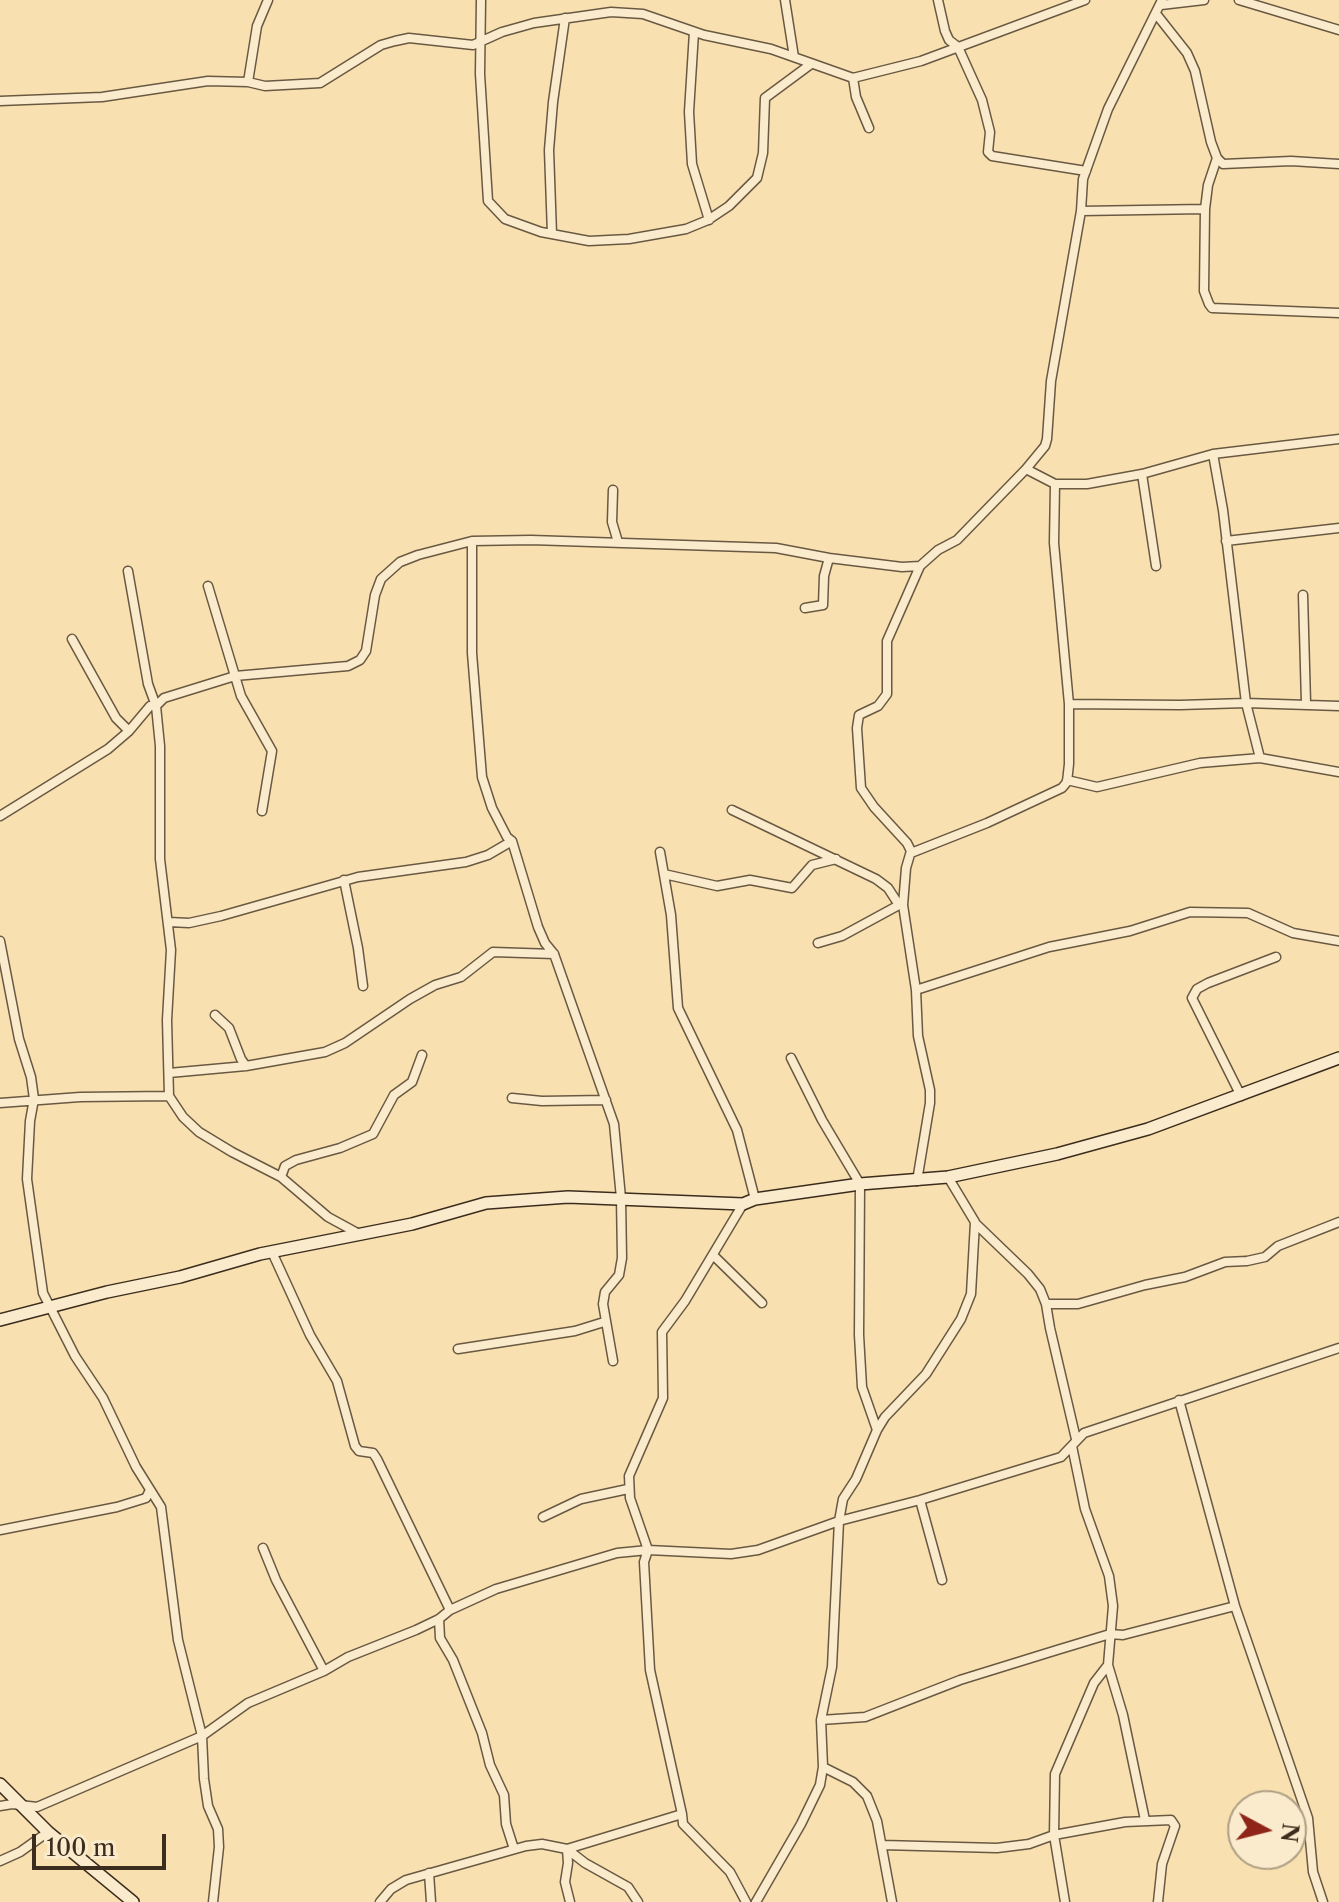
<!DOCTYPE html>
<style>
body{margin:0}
#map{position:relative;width:1339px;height:1902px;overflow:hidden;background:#f8e0b0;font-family:"Libre Caslon Text",serif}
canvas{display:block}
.north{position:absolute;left:1227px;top:1790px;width:80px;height:80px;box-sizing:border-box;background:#faebcc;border:2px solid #ae9f86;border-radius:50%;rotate:97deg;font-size:22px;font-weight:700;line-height:32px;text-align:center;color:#3b2c1d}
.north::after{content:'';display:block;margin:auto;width:28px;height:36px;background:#8f2418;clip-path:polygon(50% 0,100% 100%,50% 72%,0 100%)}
.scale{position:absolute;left:32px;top:1834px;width:134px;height:36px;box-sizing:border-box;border:4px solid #3b2c1d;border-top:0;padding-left:10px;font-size:24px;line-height:28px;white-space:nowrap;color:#3b2c1d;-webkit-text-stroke:6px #faebcc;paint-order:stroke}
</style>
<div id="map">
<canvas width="1339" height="1902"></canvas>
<div class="north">N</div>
<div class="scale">100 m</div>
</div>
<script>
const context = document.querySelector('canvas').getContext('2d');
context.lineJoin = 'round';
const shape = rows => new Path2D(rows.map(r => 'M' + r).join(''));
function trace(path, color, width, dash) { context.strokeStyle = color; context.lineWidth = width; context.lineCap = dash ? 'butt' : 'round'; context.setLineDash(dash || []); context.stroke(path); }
const street = shape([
 [481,0,480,74,488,201,505,219,541,232,589,241,629,239,686,229,708,220,729,206,757,178,763,153,765,98,811,64],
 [785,0,794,57],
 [938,0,945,31,949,40,958,47,982,100,990,132,988,152,992,156,1086,171],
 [1162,0,1108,109,1083,179,1081,211,1051,381,1047,439,1045,446,1026,469,1055,484,1087,484,1142,474,1213,454,1339,439],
 [1239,0,1339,30],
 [1161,5,1204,0],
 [1157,15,1187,53,1195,71,1211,142,1217,158,1223,164,1291,161,1339,164],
 [694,32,689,112,692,164,709,220],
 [853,78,856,97,869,128],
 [248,82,257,26,268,0],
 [0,101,102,97,208,81,248,82,265,86,320,83,381,45,395,41,409,38,473,45,502,32,534,23,611,12,643,14,704,35,771,49,853,78,921,61,1085,0],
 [1217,158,1208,185,1205,209,1204,291,1209,304,1212,308,1339,313],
 [1081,211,1205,209],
 [552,234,549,150,553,102,565,18],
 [1213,454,1223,510,1246,703,1260,758],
 [1142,474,1156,566],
 [1055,484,1054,543,1069,704,1180,705,1246,703,1339,706],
 [613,490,612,522,618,542],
 [472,541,472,653,482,777,492,808,507,837,512,841,538,927,545,943,554,954,614,1124,621,1198,622,1258,619,1275,605,1292,603,1304,613,1361],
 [1226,541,1339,528],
 [128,571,148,684,156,706,160,746,160,859,171,950,167,1020,169,1096,183,1117,199,1132,232,1152,281,1177,328,1217,361,1235],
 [208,586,241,696,272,751,262,811],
 [1303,595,1306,703],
 [805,608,823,605,824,576,829,558],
 [72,639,116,718,129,731],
 [1067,780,1097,787,1200,763,1260,758,1339,772],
 [732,810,876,879,888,888,899,905,903,905],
 [0,816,108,749,129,731,150,706,156,706,164,698,235,676,348,666,360,660,366,651,375,595,381,579,400,562,418,555,472,541,531,540,776,548,829,558,902,567,920,566,938,550,957,540,1026,469],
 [660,852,671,915,678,1008,737,1130,755,1199],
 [911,853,987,823,1062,788,1067,782,1069,764,1069,704],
 [664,874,717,886,750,880,792,888,812,865,836,859],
 [344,880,358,948,363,986],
 [169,922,189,923,221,916,358,877,466,862,488,855,512,841],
 [0,941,19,1039,31,1077,34,1099,30,1121,27,1179,43,1293,75,1356,103,1398,136,1467,161,1507,178,1640,202,1736,204,1779,208,1806,218,1829,219,1847,213,1902],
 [818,943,842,936,899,905],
 [916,990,1049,947,1130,931,1190,912,1248,913,1293,933,1339,941],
 [215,1015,229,1028,241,1059,246,1066],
 [791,1058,822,1120,860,1184,859,1335,862,1387,877,1430],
 [169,1073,246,1066,325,1052,345,1043,410,999,435,985,461,977,493,952,554,954],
 [1241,1096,1192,998,1197,989,1208,983,1276,957],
 [512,1098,542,1101,606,1100],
 [0,1103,80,1097,169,1096],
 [281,1177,285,1166,296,1160,340,1148,373,1134,394,1095,412,1082,422,1055],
 [917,1181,930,1103,930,1090,918,1036,916,990,903,905,906,868,911,851,907,843,874,807,861,788,857,728,859,715,878,706,887,694,887,641,920,566],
 [975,1223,1028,1274,1040,1289,1046,1304,1050,1328,1076,1439],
 [272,1252,310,1335,337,1381,355,1446,359,1451,373,1453,377,1459,450,1610],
 [713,1255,762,1303],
 [1046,1304,1078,1304,1145,1285,1185,1277,1225,1262,1247,1261,1265,1257,1278,1246,1339,1222],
 [458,1349,575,1331,604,1322],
 [1179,1400,1235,1606,1308,1818,1313,1872,1323,1902],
 [920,1500,942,1580],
 [543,1517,581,1499,628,1489],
 [0,1530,117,1507,146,1498,149,1492],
 [263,1548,276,1580,324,1671],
 [439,1619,440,1638,453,1660,482,1733,490,1765,504,1795,506,1824,514,1849],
 [1108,1665,1123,1715,1145,1820],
 [821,1720,865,1717,960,1680,1057,1650,1110,1634,1123,1635,1235,1606],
 [823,1767,853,1782,867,1796,877,1821,892,1902],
 [0,1806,12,1804,37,1807,202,1736,248,1703,324,1671,348,1657,416,1630,439,1619,450,1610,496,1589,617,1553,648,1550,731,1554,758,1550,839,1521,920,1500,1061,1457,1084,1433,1339,1348],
 [682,1814,683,1824,730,1872,746,1902],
 [882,1845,997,1848,1029,1844,1054,1835,1055,1774,1094,1683,1108,1665,1113,1606,1109,1576,1085,1509,1072,1446],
 [0,1861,20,1852,48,1832],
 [429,1873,431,1902],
 [380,1902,391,1889,406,1880,526,1846,542,1844,567,1849,682,1814,650,1670,644,1562,648,1550,630,1498,629,1476,663,1398,662,1332,685,1301,743,1204],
 [570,1902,565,1882,568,1863,567,1849,585,1863,628,1887,638,1902],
 [756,1902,801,1824,820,1785,823,1767,821,1720,832,1667,839,1521,843,1499,856,1479,877,1430,885,1417,926,1374,961,1319,971,1294,975,1222,948,1177],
 [1065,1902,1054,1835,1125,1822,1171,1820,1175,1826,1162,1864,1158,1902]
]);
const secondary = shape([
 [0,1320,107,1292,180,1277,260,1254,412,1224,486,1203,568,1197,743,1204,755,1199,860,1184,948,1177,1057,1154,1148,1129,1339,1058],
 [0,1784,48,1832,133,1902]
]);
trace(street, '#6a5942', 11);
trace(secondary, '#3b2c1d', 14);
trace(street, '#faebcc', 8);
trace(secondary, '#faebcc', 11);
</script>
